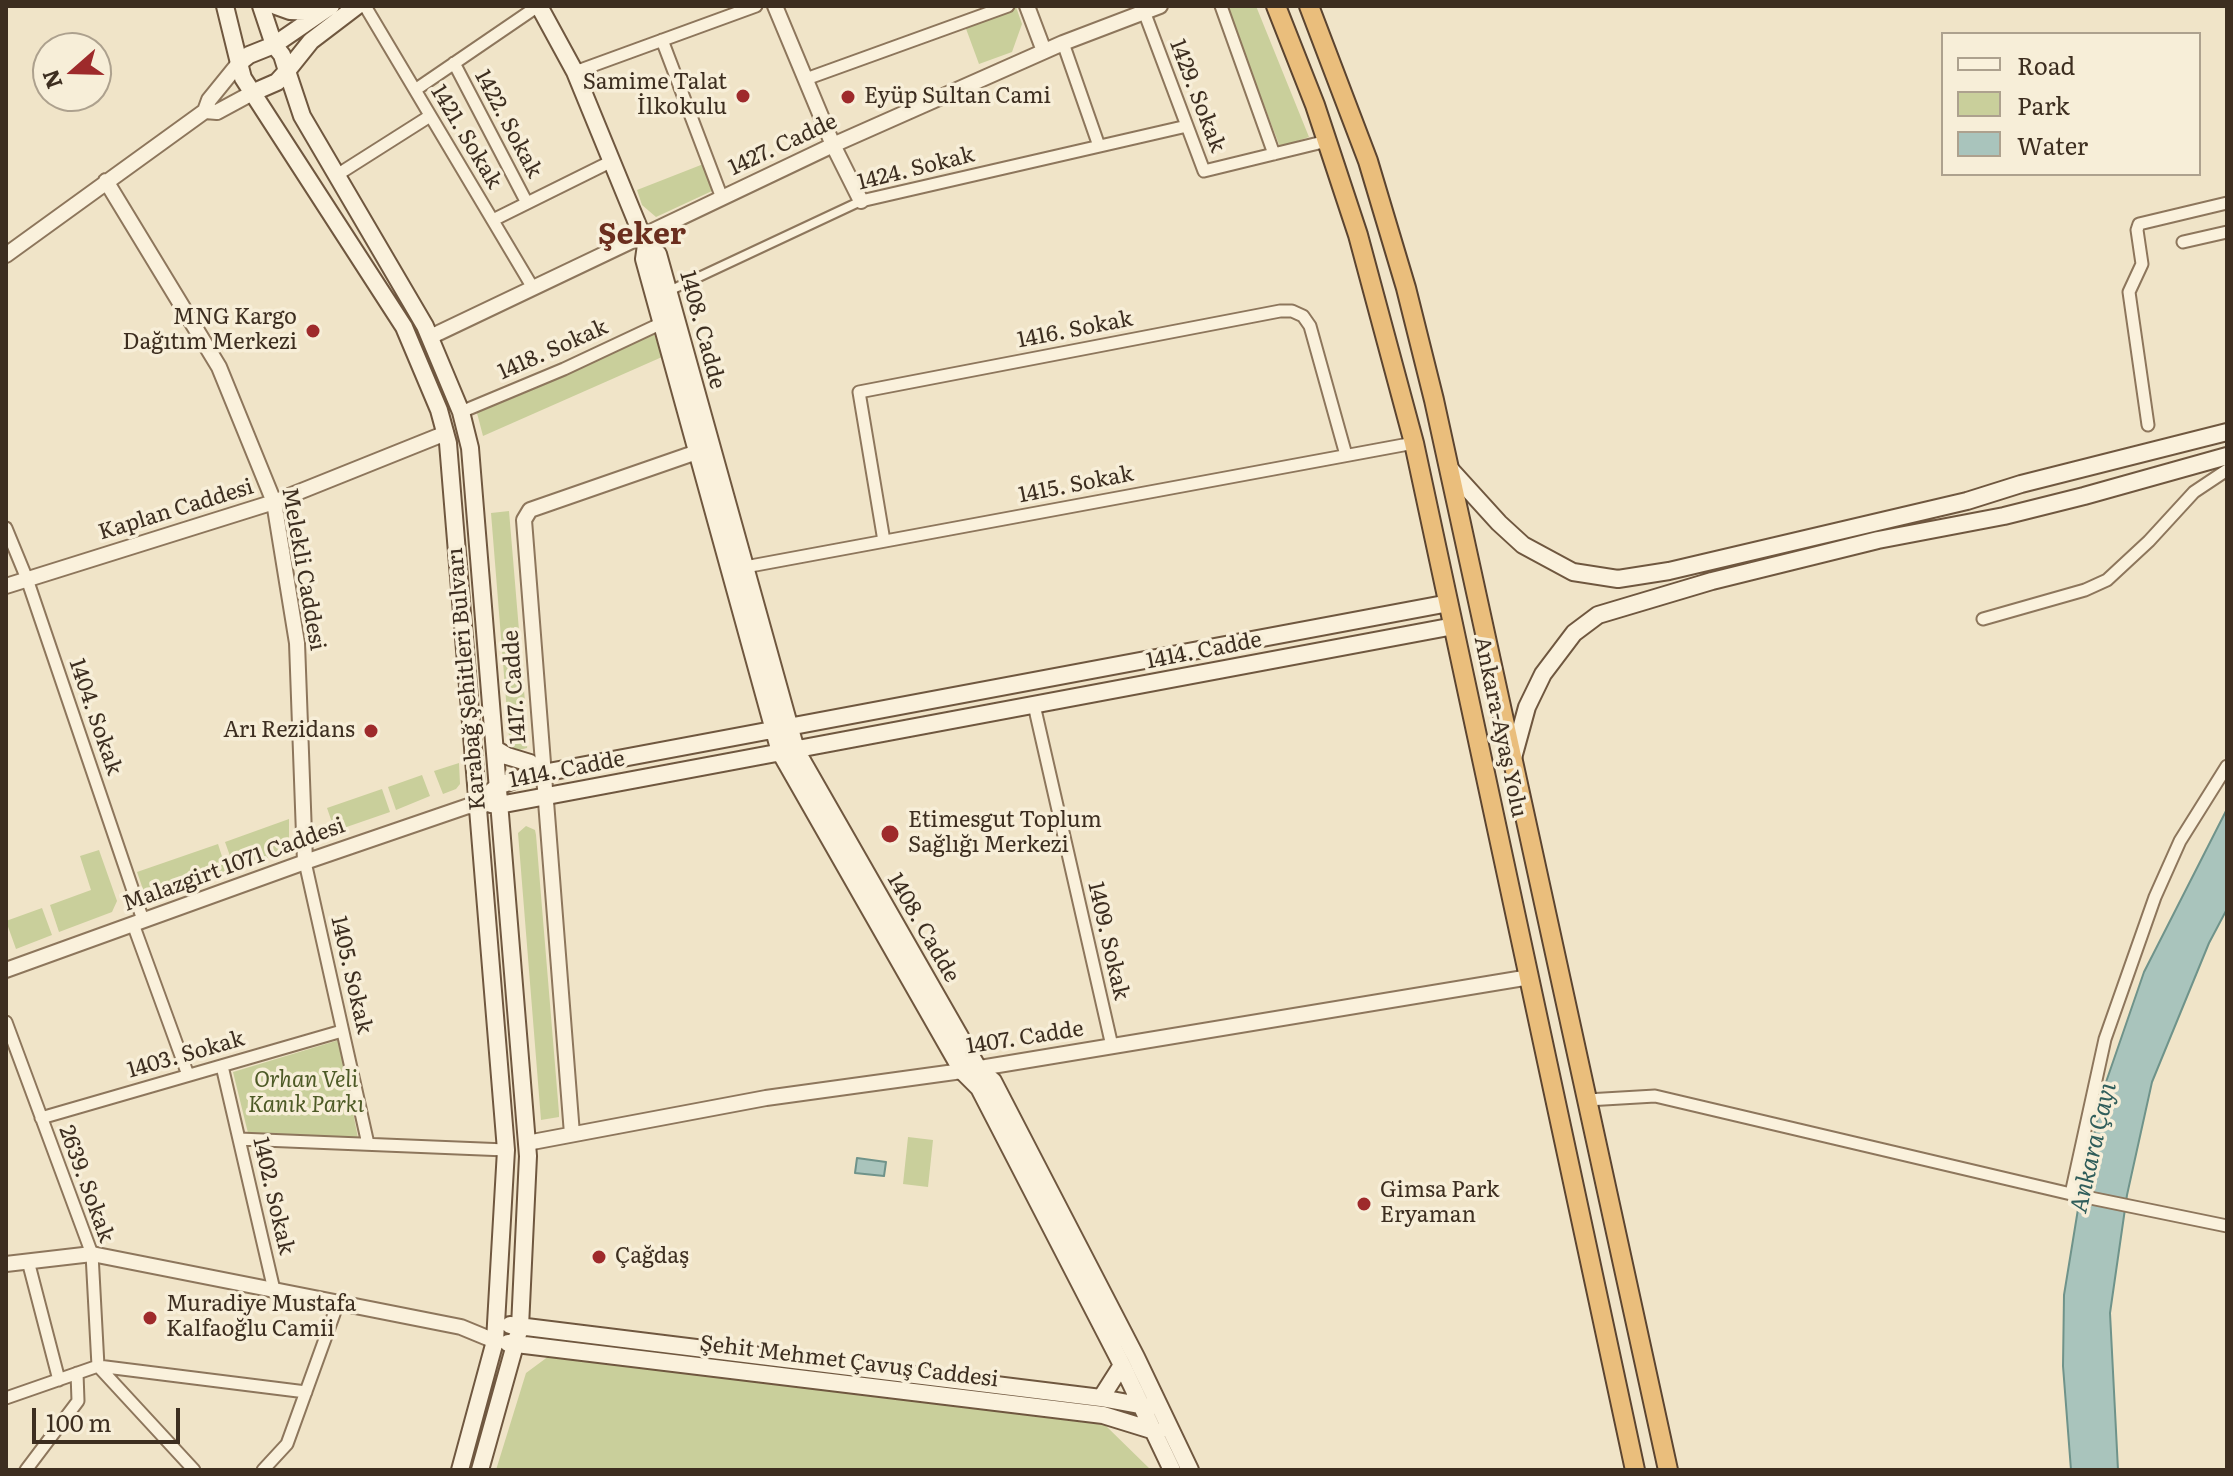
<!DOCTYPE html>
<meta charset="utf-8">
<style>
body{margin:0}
#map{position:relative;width:2233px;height:1476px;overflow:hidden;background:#f0e4c8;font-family:Literata,serif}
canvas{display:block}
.frame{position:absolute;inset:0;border:8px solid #3d2e20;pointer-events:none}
.legend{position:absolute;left:1941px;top:32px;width:260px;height:144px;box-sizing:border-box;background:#f7eed8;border:2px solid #ada18e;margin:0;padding:10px 14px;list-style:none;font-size:24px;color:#3d2e20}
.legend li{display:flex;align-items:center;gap:16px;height:40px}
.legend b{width:40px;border:2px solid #ada18e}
.north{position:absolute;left:32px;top:32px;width:80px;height:80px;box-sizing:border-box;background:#f7eed8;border:2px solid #ada18e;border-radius:50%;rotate:250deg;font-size:22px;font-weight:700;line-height:32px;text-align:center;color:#3d2e20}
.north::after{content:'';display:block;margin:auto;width:28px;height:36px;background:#9e2a2b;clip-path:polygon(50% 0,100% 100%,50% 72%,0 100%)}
.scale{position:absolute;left:32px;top:1408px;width:148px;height:36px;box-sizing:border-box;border:4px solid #3d2e20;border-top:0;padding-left:10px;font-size:24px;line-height:28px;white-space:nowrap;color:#3d2e20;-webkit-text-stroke:6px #f7eed8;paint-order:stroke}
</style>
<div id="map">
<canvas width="2233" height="1476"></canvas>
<div class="frame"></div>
<ul class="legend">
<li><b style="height:10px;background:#faf1dc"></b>Road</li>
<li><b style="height:22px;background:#c9cf9b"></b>Park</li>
<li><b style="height:22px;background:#a9c4bc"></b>Water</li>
</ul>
<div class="north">N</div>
<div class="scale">100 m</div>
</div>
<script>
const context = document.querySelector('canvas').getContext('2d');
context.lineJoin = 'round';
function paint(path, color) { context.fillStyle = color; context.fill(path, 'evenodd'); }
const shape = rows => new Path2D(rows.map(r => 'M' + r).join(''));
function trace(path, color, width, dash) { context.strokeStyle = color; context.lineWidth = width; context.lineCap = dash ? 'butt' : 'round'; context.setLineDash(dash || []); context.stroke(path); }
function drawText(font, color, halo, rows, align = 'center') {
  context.font = font + ' Literata,serif'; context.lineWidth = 7; context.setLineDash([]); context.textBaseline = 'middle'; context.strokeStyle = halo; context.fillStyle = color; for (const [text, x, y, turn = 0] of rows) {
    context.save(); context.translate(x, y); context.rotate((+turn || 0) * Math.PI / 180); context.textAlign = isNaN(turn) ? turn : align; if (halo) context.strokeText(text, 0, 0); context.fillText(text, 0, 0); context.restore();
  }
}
const green = shape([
 [1226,6,1256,6,1309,137,1280,147],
 [1016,7,1022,24,1012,52,979,64,965,26],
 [706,163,714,185,712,191,656,217,642,205,637,190],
 [654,333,662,357,483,436,477,413],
 [509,511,528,738,527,748,519,750,512,747,509,737,491,513],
 [459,763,460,784,456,789,443,794,434,771],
 [422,775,430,796,396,810,388,787],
 [382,789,390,812,335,831,327,808],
 [289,819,289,850,235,870,225,842],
 [526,826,535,830,536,835,559,1113,559,1117,541,1120,518,833],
 [218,844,227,872,148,900,146,898,137,872],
 [99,850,117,901,112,912,59,932,50,905,91,890,80,856],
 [42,908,52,935,16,949,6,921],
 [339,1040,358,1138,248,1133,233,1072],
 [908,1137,933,1140,928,1187,903,1184],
 [549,1356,1105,1425,1151,1470,496,1470,526,1373]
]);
const water = shape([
 [2227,809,2227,909,2209,943,2152,1082,2127,1195,2110,1313,2118,1470,2071,1470,2063,1366,2064,1295,2079,1203,2105,1085,2144,972,2227,809],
 [857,1158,886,1162,884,1176,855,1173,857,1158]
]);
const pedestrian = shape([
 [669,291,861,201]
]);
const minor = shape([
 [365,6,533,288],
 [1142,6,1204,171,1327,141],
 [1221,6,1274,154],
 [662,40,722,198],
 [1063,43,1099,146],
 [454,63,527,203],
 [575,72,756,6],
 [806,79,1008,6],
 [415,90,538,6],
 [337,175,430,116],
 [861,201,1187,126],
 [493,220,612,161],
 [2183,242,2227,232],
 [461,412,564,369,662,323],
 [2148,425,2129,292,2142,264,2137,230,2139,224,2227,203],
 [6,528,27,579,143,920],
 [884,541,859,392,1280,311,1292,311,1303,316,1310,326,1346,455],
 [745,567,1414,443],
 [1983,619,2085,590,2107,580,2149,541,2194,492,2227,470],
 [1034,705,1112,1046],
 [305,862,368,1144],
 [133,924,188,1075],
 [6,1022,92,1254,98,1366],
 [222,1066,274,1290],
 [1587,1100,1655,1096,2071,1194,2227,1226],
 [41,1118,342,1031],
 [239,1139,506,1150],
 [2071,1194,2105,1039,2155,897,2180,841,2227,766],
 [28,1261,59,1380],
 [98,1366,194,1470],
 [6,1398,98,1366,306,1392],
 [26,1470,78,1401,77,1373],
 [263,1470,287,1444,338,1303]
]);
const tertiary = shape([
 [775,6,833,145,861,201],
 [1027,6,1044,51],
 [239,63,209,100,205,111,217,112,254,92],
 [106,181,219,367,274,502,297,643,305,862],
 [6,255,205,111],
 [430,337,833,145,1063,43,1160,6],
 [6,586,274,502,446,433],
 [6,970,305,862,477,803],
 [572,1134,524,520,530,510,697,452],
 [527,1143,766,1098,962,1071,1530,977],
 [6,1264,92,1254,461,1327,495,1341]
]);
const secondary = shape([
 [225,6,239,63],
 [276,6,290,11,321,12],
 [331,6,274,45,249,55,239,63,243,78,404,327,439,410,448,443,506,1150,495,1341,460,1470],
 [357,6,311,41,287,71,302,116,425,326,461,412,470,448,528,1156,520,1327,480,1470],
 [539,6,575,72,646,245,644,259,780,752,962,1071,979,1088,1122,1365,1172,1470],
 [254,92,277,82,287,71,282,55,274,45,261,6],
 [646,245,658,254,796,750,978,1068,993,1081,1136,1357,1190,1470],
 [1449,468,1499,523,1523,545,1573,572,1618,579,1669,571,1967,501,2021,484,2227,432],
 [495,749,507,756,530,763,543,773],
 [1513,758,1527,707,1543,674,1574,633,1598,615,1712,581,1878,540,2004,516,2084,496,2227,456],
 [491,792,498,786,517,779,543,773,1449,603],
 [491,804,499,805,1454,626],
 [510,1325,1101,1398,1150,1407],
 [508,1343,1103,1415,1158,1432],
 [1101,1398,1122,1365]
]);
const trunk = shape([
 [1276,6,1315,105,1358,235,1414,443,1635,1470],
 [1309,6,1368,161,1406,288,1434,400,1668,1470]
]);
const markers = [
 [743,96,8,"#9e2a2b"],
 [848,97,8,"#9e2a2b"],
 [313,331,8,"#9e2a2b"],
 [371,731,8,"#9e2a2b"],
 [890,834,10,"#9e2a2b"],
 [1364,1204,8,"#9e2a2b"],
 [599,1257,8,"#9e2a2b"],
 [150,1318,8,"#9e2a2b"]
];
const poiNames = [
 ["Samime Talat",727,83,"right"],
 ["İlkokulu",727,108,"right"],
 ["Eyüp Sultan Cami",864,97],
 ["MNG Kargo",297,318,"right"],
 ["Dağıtım Merkezi",297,343,"right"],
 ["Arı Rezidans",355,731,"right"],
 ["Etimesgut Toplum",908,821],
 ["Sağlığı Merkezi",908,846],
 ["Gimsa Park",1380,1191],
 ["Eryaman",1380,1216],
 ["Çağdaş",615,1257],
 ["Muradiye Mustafa",166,1305],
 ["Kalfaoğlu Camii",166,1330]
];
const streetNames = [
 ["1429. Sokak",1197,96,69],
 ["1422. Sokak",508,124,62],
 ["1421. Sokak",466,137,59],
 ["1427. Cadde",783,145,-25],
 ["1424. Sokak",916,169,-14],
 ["1408. Cadde",702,330,75],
 ["1416. Sokak",1075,330,-11],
 ["1418. Sokak",553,350,-24],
 ["1415. Sokak",1076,485,-11],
 ["Kaplan Caddesi",176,510,-17],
 ["Melekli Caddesi",303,569,80],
 ["1414. Cadde",1204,651,-11],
 ["Karabağ Şehitleri Bulvarı",467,679,-95],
 ["1417. Cadde",515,687,-94],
 ["1404. Sokak",95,717,71],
 ["Ankara-Ayaş Yolu",1500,727,78],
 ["1414. Cadde",567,770,-11],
 ["Malazgirt 1071 Caddesi",234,865,-20],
 ["1408. Cadde",923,928,60],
 ["1409. Sokak",1108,941,77],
 ["1405. Sokak",351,975,77],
 ["1407. Cadde",1025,1038,-9],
 ["1403. Sokak",186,1055,-16],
 ["2639. Sokak",86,1184,70],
 ["1402. Sokak",273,1196,77],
 ["Şehit Mehmet Çavuş Caddesi",849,1362,7]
];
const parkNames = [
 ["Orhan Veli",306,1081],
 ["Kanık Parkı",306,1106]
];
const waterNames = [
 ["Ankara Çayı",2094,1148,-77]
];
const districtNames = [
 ["Şeker",642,235]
];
paint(green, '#c9cf9b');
paint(water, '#a9c4bc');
trace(water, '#6f938a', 2);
trace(pedestrian, '#8d765c', 12);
trace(minor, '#8d765c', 15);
trace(tertiary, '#8d765c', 18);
trace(secondary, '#6f573f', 20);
trace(trunk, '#5b4430', 22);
trace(pedestrian, '#faf1dc', 8);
trace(minor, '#faf1dc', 11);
trace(tertiary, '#faf1dc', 14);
trace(secondary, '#faf1dc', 16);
trace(trunk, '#eabe7c', 18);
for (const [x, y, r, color] of markers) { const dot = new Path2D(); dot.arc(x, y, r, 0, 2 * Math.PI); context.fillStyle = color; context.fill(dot); trace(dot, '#f7eed8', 3); }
drawText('22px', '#3d2e20', '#f7eed8', poiNames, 'left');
drawText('22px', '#3d2e20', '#f7eed8', streetNames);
drawText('italic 22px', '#4d5a26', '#f7eed8', parkNames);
drawText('italic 24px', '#2f5d5a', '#f7eed8', waterNames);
drawText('bold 30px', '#6b2e1e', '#f7eed8', districtNames);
</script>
